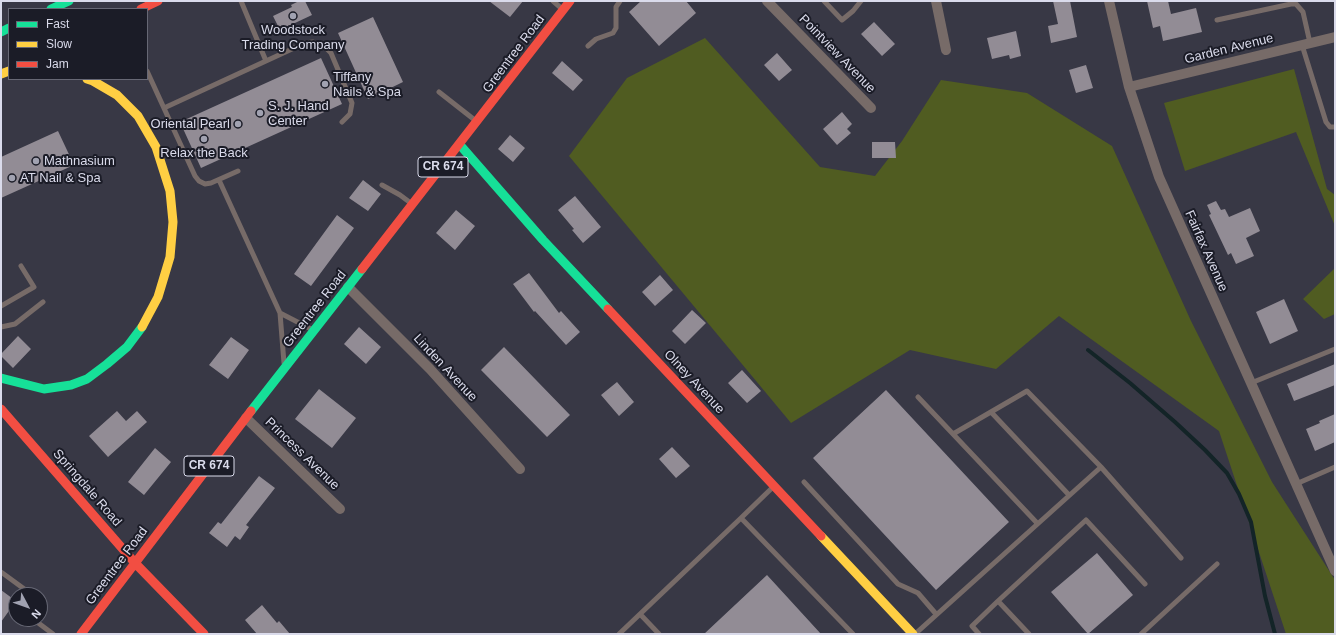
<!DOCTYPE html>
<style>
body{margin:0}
#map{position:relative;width:1336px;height:635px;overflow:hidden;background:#383845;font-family:Helvetica,sans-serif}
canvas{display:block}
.frame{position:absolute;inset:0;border:2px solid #dadbeb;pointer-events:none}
.legend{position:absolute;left:8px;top:8px;width:140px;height:72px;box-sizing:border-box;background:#1b1c27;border:1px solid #676875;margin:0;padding:5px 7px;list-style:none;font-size:12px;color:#dadbeb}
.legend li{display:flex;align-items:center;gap:8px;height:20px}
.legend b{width:20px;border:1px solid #676875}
.north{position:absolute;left:8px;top:587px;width:40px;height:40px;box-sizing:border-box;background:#1b1c27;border:1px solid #676875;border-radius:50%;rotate:131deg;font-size:11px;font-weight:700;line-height:16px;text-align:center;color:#dadbeb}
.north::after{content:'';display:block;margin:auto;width:14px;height:18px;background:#a1a2b1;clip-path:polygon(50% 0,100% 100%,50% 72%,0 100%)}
</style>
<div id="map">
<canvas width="1336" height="635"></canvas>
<div class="frame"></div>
<ul class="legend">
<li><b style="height:5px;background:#16e098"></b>Fast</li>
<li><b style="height:5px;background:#ffcf43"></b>Slow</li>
<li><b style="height:5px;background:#f24e42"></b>Jam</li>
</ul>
<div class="north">N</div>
</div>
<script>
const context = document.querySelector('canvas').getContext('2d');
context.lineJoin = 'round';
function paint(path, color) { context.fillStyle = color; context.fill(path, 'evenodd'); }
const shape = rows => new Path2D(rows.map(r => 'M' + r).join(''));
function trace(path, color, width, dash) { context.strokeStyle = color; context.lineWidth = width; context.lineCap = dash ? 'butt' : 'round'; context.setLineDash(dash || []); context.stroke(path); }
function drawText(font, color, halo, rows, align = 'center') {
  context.font = font + ' Helvetica,sans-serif'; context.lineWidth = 4; context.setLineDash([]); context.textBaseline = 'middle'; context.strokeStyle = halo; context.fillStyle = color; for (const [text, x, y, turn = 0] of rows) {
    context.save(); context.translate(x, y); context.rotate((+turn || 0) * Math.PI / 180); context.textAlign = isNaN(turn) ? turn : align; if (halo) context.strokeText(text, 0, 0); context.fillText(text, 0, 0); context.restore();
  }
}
const green = shape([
 [705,38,820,167,875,176,902,141,941,80,1027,93,1112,146,1191,321,1272,482,1335,580,1335,634,1286,634,1219,431,1059,316,996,369,910,350,791,423,569,156,627,78],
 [1294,69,1327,189,1335,195,1335,226,1296,132,1185,171,1164,103],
 [1335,268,1335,314,1324,319,1303,299]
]);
const stream = shape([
 [1088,350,1130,383,1175,422,1205,450,1227,473,1239,494,1251,522,1265,596,1275,634]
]);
const building = shape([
 [299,1,305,1,312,15,280,30,273,16,292,7,291,5],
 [489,1,523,1,510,17],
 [641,1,686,1,696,13,659,46,629,12],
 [1053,1,1070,1,1077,37,1051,43,1048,26,1058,24],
 [1147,1,1168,1,1171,14,1196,8,1202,32,1163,41,1160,26,1153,28],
 [373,17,403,82,368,99,338,33],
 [874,22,895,44,882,56,861,34],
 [1016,31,1021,56,1010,59,1009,55,992,59,987,38],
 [777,53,792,70,779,81,764,65],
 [321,58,342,104,201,168,180,122],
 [562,61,583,80,573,91,552,73],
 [1086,65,1093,88,1076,93,1069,70],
 [842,112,852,124,847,129,851,133,837,145,823,129],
 [58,131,74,165,1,198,1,157],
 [510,135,525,148,513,162,498,149],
 [872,142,895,142,896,158,872,158],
 [363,180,381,194,368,211,349,198],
 [575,196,601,227,583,243,572,230,574,229,558,210],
 [1216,201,1221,210,1225,209,1229,217,1250,208,1260,231,1246,238,1254,256,1236,264,1231,253,1228,255,1209,215,1211,214,1207,205],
 [456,210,475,226,455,250,436,233],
 [337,215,354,228,311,286,294,274],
 [529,273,559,313,561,311,580,332,566,345,535,311,534,312,513,284],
 [660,275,673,290,655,306,642,292],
 [1284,299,1298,331,1270,344,1256,312],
 [692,310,706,323,685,344,672,331],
 [359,327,381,347,366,364,344,344],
 [18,336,31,349,13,368,1,356,1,354],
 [231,337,249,350,228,379,209,365],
 [504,347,570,415,547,437,481,370],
 [1335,364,1335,385,1294,401,1287,384],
 [742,370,761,391,747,403,728,383],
 [617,382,634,402,619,416,601,395],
 [319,389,356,418,332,448,295,419],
 [886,390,1009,522,936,590,813,458],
 [117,411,126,421,137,411,147,422,108,457,89,436],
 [1335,414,1335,442,1315,451,1306,429,1320,423,1319,421],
 [672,447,690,466,676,478,659,459],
 [155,448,171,462,144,495,128,482],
 [259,476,275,488,246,525,249,527,240,540,235,536,227,547,209,533,218,522,221,524],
 [1097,553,1133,595,1088,634,1051,592],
 [767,575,821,634,704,634],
 [1,590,16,601,1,622],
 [262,605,277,623,279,621,290,634,257,634,245,620]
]);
const lane = shape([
 [241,1,266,61],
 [553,1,561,8],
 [824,1,842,20,853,11,861,1],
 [1217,20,1291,4,1296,4,1303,12,1310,43],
 [1302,45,1326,122,1330,127,1335,127],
 [588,46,596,39,613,33,616,28,616,7,620,1],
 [147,71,195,176,199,181,205,184,211,183,238,171],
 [439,92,476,121],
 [164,108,305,43,313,42,326,48,331,53,352,103,350,114,342,122],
 [219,180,280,313,284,363],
 [382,185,400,195,412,204],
 [1,306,34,287,21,266],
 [280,313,311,329],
 [1,327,15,324,43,302],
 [1251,383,1335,349],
 [991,412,1069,495],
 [953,434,1037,523],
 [1101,467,1181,558],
 [804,482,898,584,918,593,936,614],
 [1296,484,1335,467],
 [741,518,773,487],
 [1,572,27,591,27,595],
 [640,614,659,634],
 [33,619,53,634],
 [619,634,741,518,853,634],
 [915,634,1101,467,1027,391,953,434,918,397],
 [979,634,972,626,998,601],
 [1029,634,998,601,1086,520,1145,584],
 [1141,634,1217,564]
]);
const street = shape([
 [767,1,871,108],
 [936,1,946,50],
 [1109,1,1129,87,1159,177,1335,571],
 [1129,87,1335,37],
 [348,287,430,369,520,469],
 [246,418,340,509]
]);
const fast = shape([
 [51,9,69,1],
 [1,32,9,28],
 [460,145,543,240,608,309],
 [1,378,44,389,71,385,87,379,107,364,127,347,142,327],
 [251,411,362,269]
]);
const slow = shape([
 [1,74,9,71],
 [87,79,93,81,117,95,138,116,156,147,170,191,173,222,170,257,158,297,142,327],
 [821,536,913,634]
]);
const jam = shape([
 [141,9,158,1],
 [362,269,570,1],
 [608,309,821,536],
 [1,409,135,563,204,634],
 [81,634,251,411]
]);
const markers = [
 [293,16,4,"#a1a2b1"],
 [325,84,4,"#a1a2b1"],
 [260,113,4,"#a1a2b1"],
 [238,124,4,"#a1a2b1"],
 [204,139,4,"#a1a2b1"],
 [36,161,4,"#a1a2b1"],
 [12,178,4,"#a1a2b1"]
];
const shields = [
 [443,167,50],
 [209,466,50]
];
const shieldNames = [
 ["CR 674",443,167],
 ["CR 674",209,466]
];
const poiNames = [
 ["Woodstock",293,30,"center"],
 ["Trading Company",293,45,"center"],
 ["Tiffany",333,77],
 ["Nails & Spa",333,92],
 ["S. J. Hand",268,106],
 ["Center",268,121],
 ["Oriental Pearl",230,124,"right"],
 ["Relax the Back",204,153,"center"],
 ["Mathnasium",44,161],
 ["AT Nail & Spa",20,178]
];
const streetNames = [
 ["Garden Avenue",1229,49,-14],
 ["Greentree Road",514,54,-53],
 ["Pointview Avenue",837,54,46],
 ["Fairfax Avenue",1206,251,66],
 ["Greentree Road",315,309,-52],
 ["Linden Avenue",445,368,47],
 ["Olney Avenue",694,382,47],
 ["Princess Avenue",302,454,44],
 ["Springdale Road",87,488,49],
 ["Greentree Road",117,566,-53]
];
paint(green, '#505c21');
trace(stream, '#132427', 4);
paint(building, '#928c95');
trace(lane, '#776b68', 5);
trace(street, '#776b68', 10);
trace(fast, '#16e098', 9);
trace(slow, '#ffcf43', 9);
trace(jam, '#f24e42', 9);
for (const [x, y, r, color] of markers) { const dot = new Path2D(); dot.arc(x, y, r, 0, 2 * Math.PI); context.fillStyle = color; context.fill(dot); trace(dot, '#1b1c27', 1.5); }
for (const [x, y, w] of shields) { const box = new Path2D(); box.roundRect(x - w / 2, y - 10, w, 20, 3); context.fillStyle = '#1b1c27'; context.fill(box); trace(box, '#dadbeb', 1); }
drawText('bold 12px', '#dadbeb', null, shieldNames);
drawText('13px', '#dadbeb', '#1b1c27', poiNames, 'left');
drawText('13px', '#dadbeb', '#1b1c27', streetNames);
</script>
